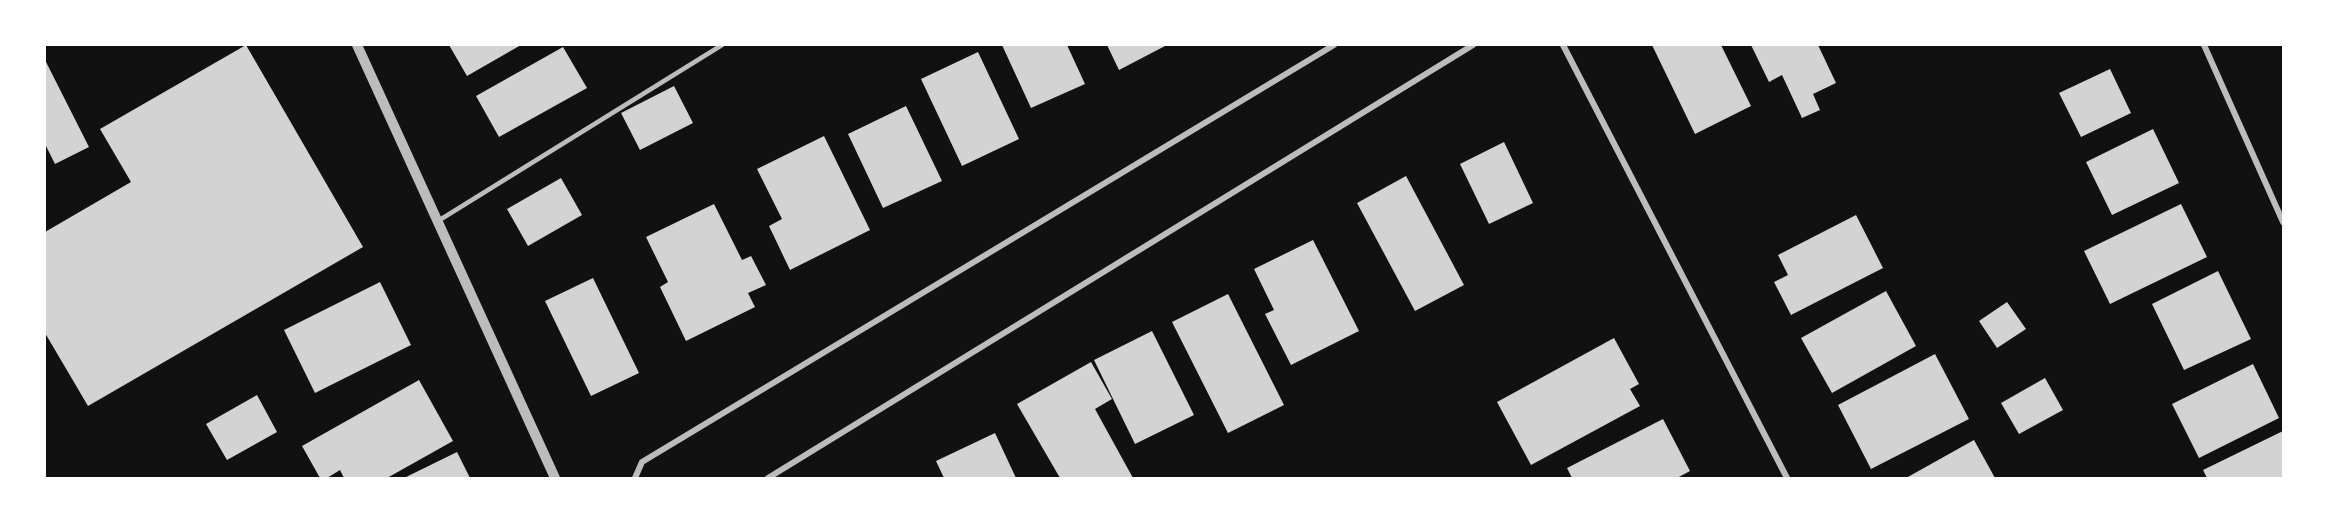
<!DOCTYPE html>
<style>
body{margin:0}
#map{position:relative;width:2328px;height:523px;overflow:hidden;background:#111;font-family:Merriweather,serif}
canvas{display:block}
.frame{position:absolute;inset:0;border:46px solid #fff;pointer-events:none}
</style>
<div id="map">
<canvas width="2328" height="523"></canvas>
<div class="frame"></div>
</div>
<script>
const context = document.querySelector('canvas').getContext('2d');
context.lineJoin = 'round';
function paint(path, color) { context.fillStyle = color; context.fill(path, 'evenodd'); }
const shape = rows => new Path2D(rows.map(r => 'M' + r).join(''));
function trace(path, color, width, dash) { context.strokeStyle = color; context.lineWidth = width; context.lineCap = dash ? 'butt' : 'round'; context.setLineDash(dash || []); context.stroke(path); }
const building = shape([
 [246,45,363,247,88,406,45,333,45,232,131,182,100,129],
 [449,45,521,45,467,76],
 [1002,45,1067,45,1085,84,1031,108],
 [1107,45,1167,45,1119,70],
 [1652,45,1721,45,1751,106,1695,134],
 [1751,45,1818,45,1836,83,1813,94,1820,110,1802,118,1782,75,1769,82],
 [563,47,587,88,499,137,476,96],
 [978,52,1019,139,962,166,921,79],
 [45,60,89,147,55,164,45,144],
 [2110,69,2131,113,2081,137,2059,93],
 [674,86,693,123,640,150,621,113],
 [906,106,942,181,883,208,848,134],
 [2153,129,2179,183,2112,215,2086,162],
 [824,136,870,230,790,270,769,226,782,219,757,169],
 [1504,142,1533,203,1489,224,1460,164],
 [1406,176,1464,285,1415,311,1357,203],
 [561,178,582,215,528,246,507,209],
 [714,204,742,260,751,256,766,285,748,293,755,307,686,341,660,287,668,282,646,237],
 [2181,204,2207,257,2110,304,2084,251],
 [1856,215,1883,268,1791,315,1774,282,1788,275,1778,255],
 [1313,240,1359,331,1291,365,1265,314,1274,310,1254,269],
 [2218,271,2251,339,2184,370,2152,304],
 [593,278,639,373,591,396,545,301],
 [380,282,411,345,315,393,284,330],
 [1886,291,1916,346,1832,393,1801,338],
 [1228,294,1284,405,1228,433,1172,322],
 [2007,302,2026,329,1997,348,1979,321],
 [1152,331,1194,415,1135,444,1094,360],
 [1614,338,1639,384,1630,389,1640,406,1531,465,1497,402],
 [1935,354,1969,419,1871,469,1838,405],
 [1091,362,1112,399,1095,409,1133,478,1060,478,1017,404],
 [2253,364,2279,418,2199,458,2172,404],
 [2045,378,2063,410,2019,434,2001,403],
 [419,380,453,441,387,478,344,478,340,470,327,478,320,478,302,446],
 [257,395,277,432,227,460,206,424],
 [1663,419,1690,471,1677,478,1572,478,1567,468],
 [2283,431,2283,478,2207,478,2203,470],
 [995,433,1016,478,944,478,936,461],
 [1974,440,1995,478,1906,478],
 [457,452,470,478,404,478]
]);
const service = shape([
 [438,221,722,45]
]);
const minor = shape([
 [1563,45,1787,478],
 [2204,45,2283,222],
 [635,478,642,462,1334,45],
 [768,478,1473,45]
]);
const tertiary = shape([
 [357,45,555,478]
]);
paint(building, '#d3d3d3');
trace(service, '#bcbcbc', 4.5);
trace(minor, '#bcbcbc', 6);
trace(tertiary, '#bcbcbc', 10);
</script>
